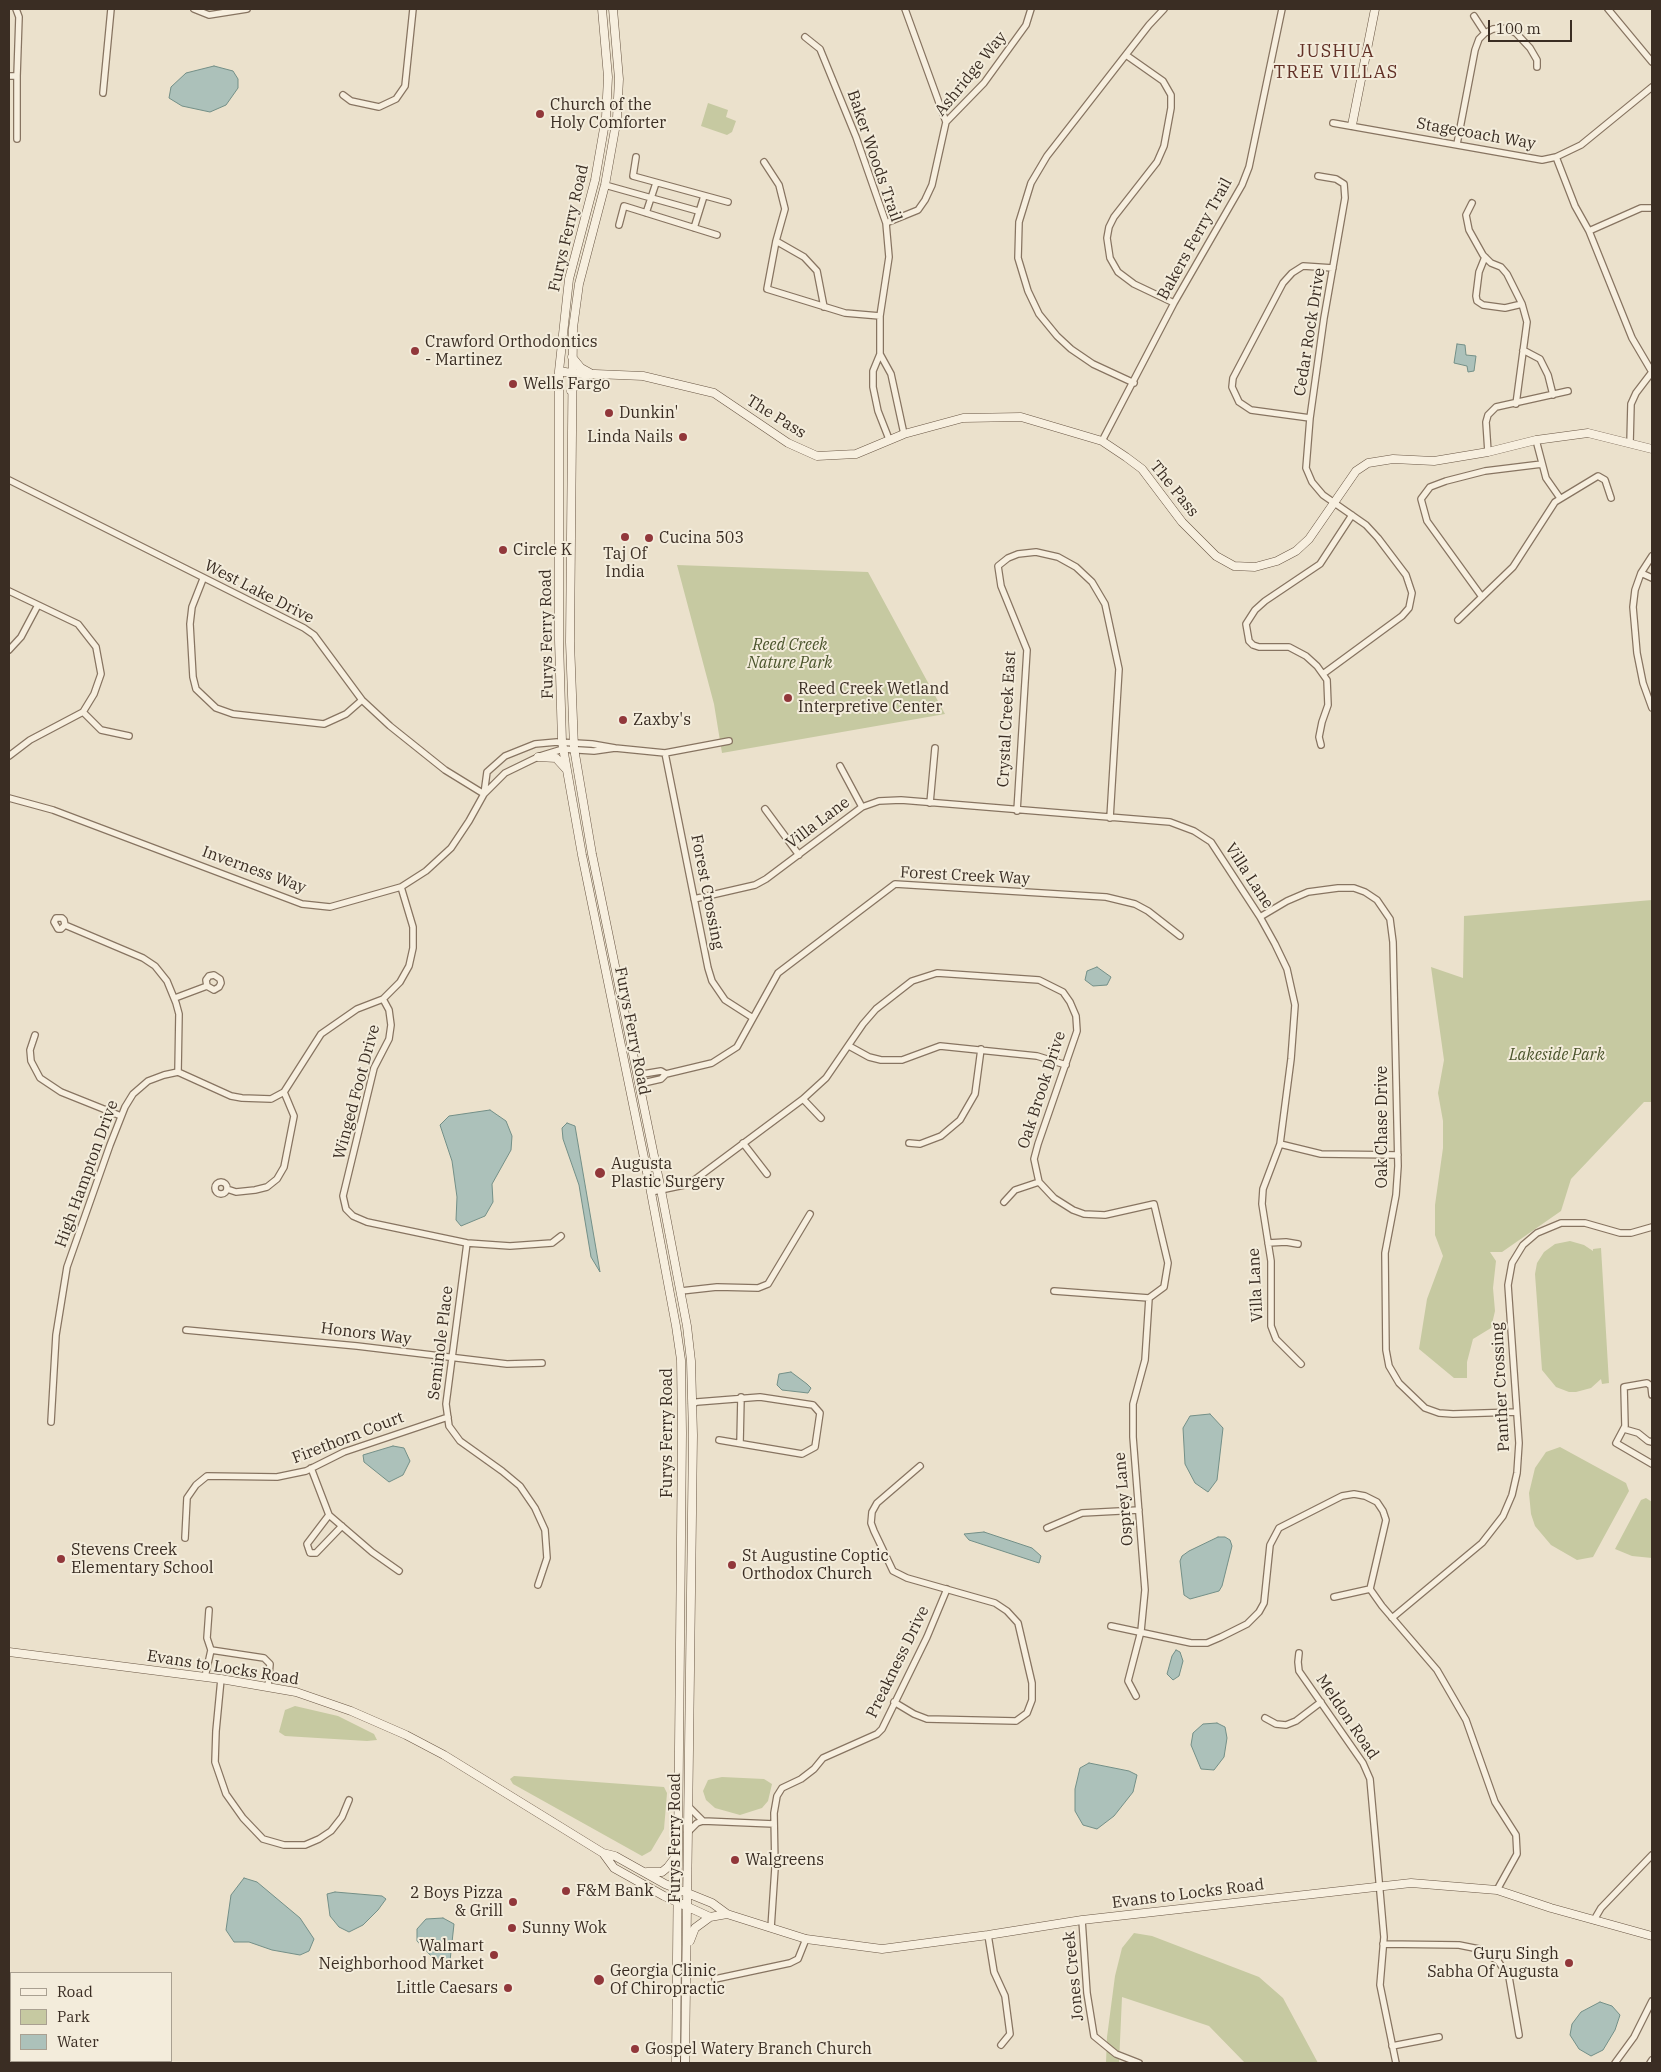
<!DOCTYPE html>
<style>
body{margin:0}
#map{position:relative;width:1661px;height:2072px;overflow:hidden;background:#ebe1cc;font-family:"IBM Plex Serif",serif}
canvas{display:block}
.frame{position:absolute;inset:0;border:10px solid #3a2d23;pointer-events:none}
.legend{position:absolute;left:10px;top:1972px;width:162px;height:90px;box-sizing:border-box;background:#f3ecdb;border:1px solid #a9a091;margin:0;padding:6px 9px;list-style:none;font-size:15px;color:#3a2d23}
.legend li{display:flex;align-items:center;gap:10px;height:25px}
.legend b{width:25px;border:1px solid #a9a091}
.scale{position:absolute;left:1488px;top:20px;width:84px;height:22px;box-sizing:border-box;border:2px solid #3a2d23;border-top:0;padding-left:6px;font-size:15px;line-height:18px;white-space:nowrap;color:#3a2d23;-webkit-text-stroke:4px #f3ecdb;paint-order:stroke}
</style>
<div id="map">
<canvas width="1661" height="2072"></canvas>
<div class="frame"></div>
<ul class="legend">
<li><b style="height:6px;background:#f7efdf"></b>Road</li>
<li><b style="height:14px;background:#c6c9a1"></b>Park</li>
<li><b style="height:14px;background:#acc1ba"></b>Water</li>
</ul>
<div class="scale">100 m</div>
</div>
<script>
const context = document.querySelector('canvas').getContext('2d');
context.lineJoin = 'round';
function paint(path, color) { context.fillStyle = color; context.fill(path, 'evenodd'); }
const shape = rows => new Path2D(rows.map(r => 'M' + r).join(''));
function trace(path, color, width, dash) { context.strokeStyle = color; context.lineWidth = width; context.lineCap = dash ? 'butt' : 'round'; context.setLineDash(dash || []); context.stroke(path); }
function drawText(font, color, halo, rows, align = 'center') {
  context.font = font + ' "IBM Plex Serif",serif'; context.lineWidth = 4; context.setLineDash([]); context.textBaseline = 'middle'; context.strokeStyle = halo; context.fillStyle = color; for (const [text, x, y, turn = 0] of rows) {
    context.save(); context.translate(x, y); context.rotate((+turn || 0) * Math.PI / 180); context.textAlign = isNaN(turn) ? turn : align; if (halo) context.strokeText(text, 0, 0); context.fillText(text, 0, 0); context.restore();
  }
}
const green = shape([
 [708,103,728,110,726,117,736,121,732,132,727,135,701,126],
 [677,565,868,572,945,714,722,753,714,704],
 [1652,900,1652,1102,1644,1102,1571,1179,1561,1211,1502,1252,1490,1252,1496,1261,1493,1288,1495,1311,1491,1328,1473,1339,1467,1362,1467,1378,1454,1378,1419,1349,1427,1299,1443,1256,1435,1235,1435,1205,1443,1148,1443,1121,1438,1093,1444,1060,1431,967,1463,978,1464,916],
 [1570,1241,1584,1245,1593,1251,1593,1249,1601,1248,1609,1383,1602,1384,1601,1379,1591,1388,1576,1392,1569,1392,1556,1387,1542,1370,1535,1274,1537,1263,1544,1252,1555,1244],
 [1560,1447,1626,1483,1629,1491,1593,1557,1577,1560,1551,1545,1535,1526,1531,1514,1529,1493,1535,1468,1546,1452],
 [1646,1498,1652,1502,1652,1558,1632,1556,1615,1549,1641,1500],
 [295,1706,338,1716,374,1734,377,1740,367,1741,285,1736,279,1732,285,1710],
 [514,1776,664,1787,667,1793,664,1829,651,1851,642,1856,513,1784,510,1779],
 [722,1777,764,1779,772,1784,768,1801,762,1808,740,1815,715,1808,706,1800,703,1791,708,1780],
 [1134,1933,1152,1936,1259,1977,1283,1998,1318,2063,1245,2063,1209,2026,1122,1997,1119,2063,1106,2063,1107,2037,1115,1976,1122,1948]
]);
const water = shape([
 [214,66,233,71,238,79,238,88,226,105,210,112,182,106,169,98,171,87,186,73,214,66],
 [1457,344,1465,345,1466,355,1476,356,1474,371,1468,372,1467,366,1454,363,1457,344],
 [1097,967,1111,977,1107,985,1093,986,1085,980,1087,971,1097,967],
 [490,1110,506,1121,512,1136,511,1150,492,1184,493,1202,485,1216,461,1226,456,1220,457,1197,452,1161,440,1125,449,1116,490,1110],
 [567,1123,575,1126,600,1272,591,1257,579,1185,563,1139,562,1128,567,1123],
 [791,1372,807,1384,811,1388,808,1393,782,1390,777,1385,779,1374,791,1372],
 [1210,1414,1223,1428,1217,1480,1208,1492,1195,1483,1185,1464,1183,1428,1190,1416,1210,1414],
 [393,1446,404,1448,410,1461,403,1475,389,1482,364,1462,363,1455,393,1446],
 [984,1532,1032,1548,1041,1556,1039,1563,969,1540,964,1534,984,1532],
 [1218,1537,1225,1537,1230,1540,1232,1546,1222,1586,1219,1591,1190,1599,1184,1595,1180,1561,1182,1556,1189,1551,1218,1537],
 [1176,1650,1180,1652,1183,1661,1179,1676,1173,1680,1167,1674,1172,1656,1176,1650],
 [1217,1723,1225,1727,1227,1738,1224,1757,1214,1770,1201,1769,1191,1745,1193,1733,1203,1724,1217,1723],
 [1089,1763,1129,1771,1137,1775,1133,1792,1114,1816,1097,1829,1083,1825,1075,1811,1075,1789,1080,1768,1089,1763],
 [244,1878,257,1882,300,1918,314,1939,309,1951,300,1955,272,1950,249,1942,234,1942,226,1930,231,1895,244,1878],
 [335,1892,382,1896,386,1899,378,1910,363,1925,349,1932,339,1927,330,1916,327,1894,335,1892],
 [443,1918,454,1924,450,1961,445,1965,433,1958,417,1941,417,1929,426,1919,443,1918],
 [1600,2002,1612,2006,1620,2015,1615,2030,1603,2050,1591,2056,1579,2049,1570,2035,1572,2024,1581,2012,1600,2002]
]);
const street = shape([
 [16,9,19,17,17,76,17,139],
 [194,9,209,15,247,9],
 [905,9,946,122],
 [1608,9,1652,62],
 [1474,16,1485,33],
 [805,37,820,49,856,137,886,223,889,257,880,316,880,354,891,374,904,434],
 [1126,55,1163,81,1171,95,1171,108,1164,146,1157,162,1114,217,1109,227,1107,238,1110,258,1118,272,1134,284,1174,303],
 [9,76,17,76],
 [103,93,111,9],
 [343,95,351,101,379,107,396,99,405,86,413,9],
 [1333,123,1542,160,1556,157,1581,145,1652,87],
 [1457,144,1475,50,1479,39,1485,33,1493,29,1502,28,1516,33,1530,48,1537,60,1537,67],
 [636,157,633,176,728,202],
 [1556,157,1575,206,1589,231,1632,338,1652,372],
 [764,162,779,185,785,209,776,241,767,289,845,313,880,316],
 [1318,176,1336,179,1344,184,1345,198,1324,318,1310,418,1306,468,1312,482,1323,495,1366,525,1378,538,1406,575,1412,593,1409,608,1402,616,1323,674],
 [605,185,698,211],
 [1472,203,1466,215,1469,230,1483,255,1491,263,1501,267,1507,274,1522,304,1527,322,1516,404],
 [646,213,656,183],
 [886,223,918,210,925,200,932,185,946,122,984,83,1026,25,1031,9],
 [619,225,624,206,717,235],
 [694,228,704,196],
 [1589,231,1641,208,1652,208],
 [776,241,804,257,817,271,824,307],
 [1485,257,1479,272,1476,296,1477,301,1483,305,1505,308,1522,304],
 [1523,350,1540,359,1548,375,1553,395],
 [880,354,873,371,873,387,878,411,889,439],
 [1134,383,1093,364,1071,349,1057,336,1039,314,1028,291,1018,258,1019,222,1031,183,1047,156,1149,25,1164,9],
 [1310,418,1251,410,1239,402,1232,387,1233,378,1283,283,1292,273,1303,266,1333,268],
 [1536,440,1546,478,1560,498],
 [1102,441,1174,303,1242,185,1249,167,1282,9],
 [1630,443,1631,404,1636,393,1652,372],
 [1488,452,1486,422,1488,415,1496,407,1568,391],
 [9,480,304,628,314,635,362,700,390,726,445,770,484,794,469,821,451,848,426,871,401,887,330,907,302,904,53,810,9,798],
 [1652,556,1641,573,1635,590,1633,607,1637,653,1643,683,1652,708],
 [1641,573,1652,578],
 [203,579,192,607,190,624,193,677,196,689,216,708,233,714,324,724,346,714,362,700],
 [9,591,78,624,96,647,101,674,94,694,83,712,30,740,9,756],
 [1482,597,1427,521,1421,499,1430,487,1446,481,1485,471,1542,464],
 [1458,620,1513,567,1555,502,1598,476,1605,480,1611,498],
 [9,650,21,637,38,605],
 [83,712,101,730,129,736],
 [557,742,592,744,615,748,594,751,563,749,540,756,505,773,484,794,487,772,505,756,535,744,557,742],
 [1321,745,1319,737,1322,722,1328,705,1327,680,1317,666,1306,656,1289,647,1259,647,1253,645,1249,641,1246,624,1255,610,1265,601,1320,564,1352,515],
 [615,748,665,753,729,741],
 [665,753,708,968,712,981,725,1000,753,1018],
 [840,766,862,807],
 [930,803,935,748],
 [765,809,799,855],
 [1017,811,1027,650,1001,586,998,566,1008,558,1018,554,1036,552,1058,557,1076,567,1092,582,1105,604,1119,669,1110,818],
 [694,899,755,885,766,879,862,807,879,801,901,800,1170,822,1194,831,1211,842,1260,917,1275,944,1287,969,1295,1005,1291,1059,1280,1144,1263,1189,1262,1204,1271,1261,1271,1326,1276,1339,1301,1364],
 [1260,917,1287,901,1308,892,1338,888,1354,888,1365,892,1377,900,1390,919,1393,942,1398,1166,1396,1195,1385,1253,1386,1350,1389,1366,1399,1383,1425,1408,1439,1413,1453,1414,1516,1412],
 [65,925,61,929,58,929,54,922,56,918,62,918,64,920,65,925,143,958,155,966,167,981,176,1003,179,1014,178,1072],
 [175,998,207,986,214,990,219,987,221,983,220,979,214,975,209,976,206,980,207,986],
 [383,999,389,1010,391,1025,389,1039,374,1068,343,1196,346,1209,353,1216,367,1222,467,1243,510,1246,552,1243,561,1236],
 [35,1035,30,1050,31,1061,40,1078,61,1092,121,1116],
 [849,1046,869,1057,881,1060,902,1060,940,1046,1037,1056,1066,1065],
 [637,1075,661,1071,666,1074],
 [639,1084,661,1079,666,1074,712,1063,737,1047,778,973,895,884,1106,897,1135,904,1148,911,1180,936],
 [803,1099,821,1118],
 [743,1143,767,1174],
 [909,1143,920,1144,941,1136,960,1120,975,1094,981,1049],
 [1280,1144,1321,1154,1398,1155],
 '215 1188a6 6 0 1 1 12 0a6 6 0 1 1-12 0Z',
 [227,1189,236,1192,255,1190,267,1187,277,1179,284,1167,294,1116,284,1092],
 [651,1192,689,1184,803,1099,826,1078,863,1024,876,1009,912,981,937,973,1039,980,1063,992,1070,1002,1076,1016,1077,1031,1038,1144,1034,1159,1039,1182,1054,1198,1073,1210,1084,1214,1105,1215,1154,1204,1168,1263,1164,1287,1149,1298,1054,1291],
 [1004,1202,1015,1190,1039,1182],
 [467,1243,446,1404,449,1426,460,1441,502,1471,520,1486,535,1508,545,1530,547,1558,538,1585],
 [1268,1243,1286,1242,1298,1244],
 [681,1291,717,1287,758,1288,768,1284,810,1214],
 [186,1330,357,1346,507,1364,542,1363],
 [1652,1395,1651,1386,1647,1383,1624,1387,1625,1426,1616,1443,1652,1464],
 [692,1404,697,1402,760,1397,813,1405,820,1413,815,1447,802,1454,719,1440],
 [51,1422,56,1335,67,1267,110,1145,125,1107,133,1094,148,1081,164,1075,178,1072,231,1096,242,1098,271,1099,284,1092,321,1034,357,1009,383,999,400,982,409,966,413,948,413,927,401,887],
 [1624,1429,1638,1433,1648,1441,1652,1442],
 [740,1443,741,1397],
 [311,1468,329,1515,372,1552,399,1571],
 [329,1515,307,1544,310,1553,316,1553,342,1526],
 [1047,1528,1082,1513,1139,1510],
 [185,1538,187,1498,196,1485,207,1476,277,1477,306,1471,344,1452,448,1417],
 [1334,1597,1370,1589],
 [1392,1618,1482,1543,1503,1516,1512,1495,1517,1473,1519,1443,1508,1285,1512,1263,1523,1245,1537,1233,1561,1223,1585,1223,1620,1233,1631,1233,1652,1227],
 [1111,1626,1191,1643,1207,1643,1221,1637,1247,1624,1259,1612,1264,1603,1270,1545,1279,1528,1342,1496,1354,1494,1365,1496,1377,1502,1383,1511,1386,1520,1370,1589,1382,1606,1437,1670,1466,1720,1495,1802,1516,1835,1517,1854,1497,1890],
 [211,1650,264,1658,270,1664,268,1687],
 [1299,1653,1298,1662,1299,1671,1363,1763,1370,1779,1384,1937,1380,1985,1396,2063],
 [205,1677,211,1650,207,1638,209,1610],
 [221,1679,216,1731,215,1762,226,1794,243,1818,263,1839,284,1845,305,1845,319,1839,331,1831,342,1817,349,1800],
 [1136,1696,1128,1681,1141,1631,1145,1590,1133,1437,1133,1404,1145,1360,1149,1298],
 [894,1702,914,1714,927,1719,1016,1721,1027,1713,1032,1700,1032,1683,1018,1623,1007,1611,995,1603,907,1578,893,1571,874,1531,871,1523,872,1512,877,1503,920,1466],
 [1265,1718,1276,1724,1286,1725,1296,1721,1321,1702],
 [689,1807,703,1821],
 [688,1832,697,1823,703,1821,774,1824],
 [1082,1920,1087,1993,1094,2036,1116,2054,1139,2063],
 [1594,1920,1601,1908,1652,1855],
 [771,1928,775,1868,774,1813,777,1796,782,1788,801,1779,814,1769,823,1758,877,1734,882,1729,927,1637,947,1589],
 [988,1935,994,1972,1005,1996,1010,2034,1001,2045],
 [1383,1944,1459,1945,1479,1949,1498,1961,1509,1977,1519,2035],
 [715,1979,790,1963,798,1959,806,1939],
 [1392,2046,1439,2037],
 [1615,2063,1634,2037,1652,2001],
 [1650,2063,1652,2060]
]);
const secondary = shape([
 [602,9,608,77,606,117,595,180,569,279,559,371,559,640,562,742,582,855,650,1187,676,1326,681,1360,682,1433,676,2063],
 [613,9,619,79,617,118,605,185,579,284,573,328,570,642,573,721,574,748,592,854,661,1190,687,1326,691,1361,693,1435,685,2063],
 [1352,125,1375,9],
 [559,371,571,373,643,376,714,393,788,443,817,456,856,454,904,434,963,418,1021,417,1102,441,1126,457,1142,469,1182,522,1216,556,1234,566,1255,567,1277,561,1296,551,1309,539,1356,471,1368,463,1393,459,1434,461,1488,452,1536,440,1588,433,1652,449],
 [571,391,580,380,590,373,581,368,572,357],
 [538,757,556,758,566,769],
 [9,1652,221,1679,296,1692,351,1711,406,1735,444,1755,603,1853],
 [647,1872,662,1872,668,1867,677,1855],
 [727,1914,710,1917,664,1896,614,1868,603,1853,615,1856,665,1884,712,1903,727,1914,806,1939,882,1949,988,1935,1082,1920,1411,1883,1497,1890,1551,1908,1652,1936],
 [690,1941,695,1928,710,1917]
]);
const markers = [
 [540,114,5,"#91373a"],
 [415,351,5,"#91373a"],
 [513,384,5,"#91373a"],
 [609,413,5,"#91373a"],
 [683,437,5,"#91373a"],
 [625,537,5,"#91373a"],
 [649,538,5,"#91373a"],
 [503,550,5,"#91373a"],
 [788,698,5,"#91373a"],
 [623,720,5,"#91373a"],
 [600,1173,6,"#91373a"],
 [61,1559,5,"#91373a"],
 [732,1565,5,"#91373a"],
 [735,1860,5,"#91373a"],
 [566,1891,5,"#91373a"],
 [513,1902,5,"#91373a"],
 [512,1928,5,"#91373a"],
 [494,1955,5,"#91373a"],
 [1569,1963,5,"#91373a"],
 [599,1980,6,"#91373a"],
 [508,1988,5,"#91373a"],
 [635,2049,5,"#91373a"]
];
const streetNames = [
 ["Ashridge Way",971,74,-51],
 ["Stagecoach Way",1476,134,10],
 ["Baker Woods Trail",874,156,71],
 ["Furys Ferry Road",569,228,-77],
 ["Bakers Ferry Trail",1195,239,-61],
 ["Cedar Rock Drive",1310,332,-81],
 ["The Pass",776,417,32],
 ["The Pass",1174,489,51],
 ["West Lake Drive",259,592,27],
 ["Furys Ferry Road",547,634,-91],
 ["Crystal Creek East",1007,719,-87],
 ["Villa Lane",818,823,-37],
 ["Inverness Way",254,870,20],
 ["Forest Creek Way",965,876,3],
 ["Villa Lane",1249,876,57],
 ["Forest Crossing",707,892,79],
 ["Furys Ferry Road",632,1031,79],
 ["Oak Brook Drive",1042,1090,-72],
 ["Winged Foot Drive",357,1092,-75],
 ["Oak Chase Drive",1382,1127,-90],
 ["High Hampton Drive",87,1174,-70],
 ["Villa Lane",1256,1285,-93],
 ["Honors Way",366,1334,7],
 ["Seminole Place",441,1343,-83],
 ["Panther Crossing",1501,1387,-93],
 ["Furys Ferry Road",667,1433,-90],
 ["Firethorn Court",348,1438,-21],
 ["Osprey Lane",1124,1499,-95],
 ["Preakness Drive",898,1662,-64],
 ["Evans to Locks Road",223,1668,9],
 ["Meldon Road",1347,1717,56],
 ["Furys Ferry Road",675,1838,-90],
 ["Evans to Locks Road",1188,1894,-7],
 ["Jones Creek",1074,1976,-96]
];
const poiNames = [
 ["Church of the",550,105],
 ["Holy Comforter",550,123],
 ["Crawford Orthodontics",425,342],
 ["- Martinez",425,360],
 ["Wells Fargo",523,384],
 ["Dunkin'",619,413],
 ["Linda Nails",673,437,"right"],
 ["Cucina 503",659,538],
 ["Circle K",513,550],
 ["Taj Of",625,554,"center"],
 ["India",625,572,"center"],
 ["Reed Creek Wetland",798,689],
 ["Interpretive Center",798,707],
 ["Zaxby's",633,720],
 ["Augusta",611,1164],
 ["Plastic Surgery",611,1182],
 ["Stevens Creek",71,1550],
 ["Elementary School",71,1568],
 ["St Augustine Coptic",742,1556],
 ["Orthodox Church",742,1574],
 ["Walgreens",745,1860],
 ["F&M Bank",576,1891],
 ["2 Boys Pizza",503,1893,"right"],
 ["& Grill",503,1911,"right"],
 ["Sunny Wok",522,1928],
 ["Walmart",484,1946,"right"],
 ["Neighborhood Market",484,1964,"right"],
 ["Guru Singh",1559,1954,"right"],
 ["Sabha Of Augusta",1559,1972,"right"],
 ["Georgia Clinic",610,1971],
 ["Of Chiropractic",610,1989],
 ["Little Caesars",498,1988,"right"],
 ["Gospel Watery Branch Church",645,2049]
];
const parkNames = [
 ["Reed Creek",790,645],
 ["Nature Park",790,663],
 ["Lakeside Park",1557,1055]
];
const neighbourhoodNames = [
 ["JUSHUA",1336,52],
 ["TREE VILLAS",1336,73]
];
paint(green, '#c6c9a1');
paint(water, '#acc1ba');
trace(water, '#738f87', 1);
trace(street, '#877461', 8);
trace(secondary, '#695644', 9);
trace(street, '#f7efdf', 5.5);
trace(secondary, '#f7efdf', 8);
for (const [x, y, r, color] of markers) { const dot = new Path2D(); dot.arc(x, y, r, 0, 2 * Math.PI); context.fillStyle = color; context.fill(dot); trace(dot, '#f3ecdb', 2); }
drawText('16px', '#3a2d23', '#f3ecdb', streetNames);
drawText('16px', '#3a2d23', '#f3ecdb', poiNames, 'left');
drawText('italic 16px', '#4b542c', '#f3ecdb', parkNames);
context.letterSpacing = '1px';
drawText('18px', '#623127', '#f3ecdb', neighbourhoodNames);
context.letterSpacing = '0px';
</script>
